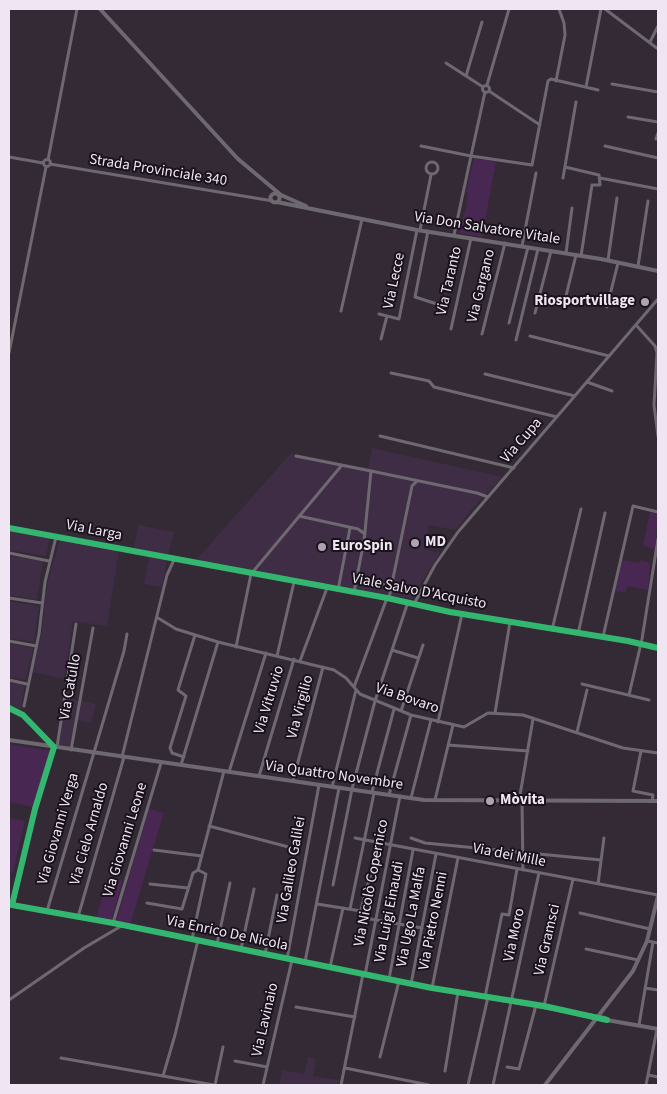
<!DOCTYPE html>
<meta charset="utf-8">
<style>
body{margin:0}
#map{position:relative;width:667px;height:1094px;overflow:hidden;background:#332a36;font-family:"Source Sans 3",sans-serif}
canvas{display:block}
.frame{position:absolute;inset:0;border:10px solid #efe5f3;pointer-events:none}
</style>
<div id="map">
<canvas width="667" height="1094"></canvas>
<div class="frame"></div>
</div>
<script>
const context = document.querySelector('canvas').getContext('2d');
context.lineJoin = 'round';
function paint(path, color) { context.fillStyle = color; context.fill(path, 'evenodd'); }
const shape = rows => new Path2D(rows.map(r => 'M' + r).join(''));
function trace(path, color, width, dash) { context.strokeStyle = color; context.lineWidth = width; context.lineCap = dash ? 'butt' : 'round'; context.setLineDash(dash || []); context.stroke(path); }
function drawText(font, color, halo, rows, align = 'center') {
  context.font = font + ' "Source Sans 3",sans-serif'; context.lineWidth = 4; context.setLineDash([]); context.textBaseline = 'middle'; context.strokeStyle = halo; context.fillStyle = color; for (const [text, x, y, turn = 0] of rows) {
    context.save(); context.translate(x, y); context.rotate((+turn || 0) * Math.PI / 180); context.textAlign = isNaN(turn) ? turn : align; if (halo) context.strokeText(text, 0, 0); context.fillText(text, 0, 0); context.restore();
  }
}
const built = shape([
 [372,448,503,477,480,500,455,530,429,525,424,549,440,553,411,599,196,560,291,453,368,468],
 [138,525,174,532,168,556,134,548],
 [9,531,50,537,46,556,9,550],
 [60,539,119,550,107,626,73,621,64,679,32,672,41,636,48,580],
 [9,556,43,561,37,600,9,595],
 [149,557,167,560,162,587,144,584],
 [9,601,39,606,34,642,9,638],
 [9,643,33,648,26,680,9,677],
 [9,682,25,685,21,709,9,705],
 [66,698,96,704,91,723,78,720,72,749,58,746],
 [308,1057,316,1059,313,1076,339,1080,338,1085,279,1085,282,1070,304,1074]
]);
const green = shape([
 [474,158,496,162,482,237,459,233,466,208,468,193,466,192],
 [650,512,658,514,655,549,643,546],
 [622,560,640,563,641,560,650,563,648,590,627,586,625,593,615,591],
 [9,744,50,751,33,807,9,802],
 [149,809,164,813,157,835,130,925,116,922],
 [9,818,25,821,13,873,9,872],
 [108,876,123,881,111,921,96,918]
]);
const minor = shape([
 [605,9,658,49],
 [650,42,658,26],
 [446,63,483,87],
 [466,76,482,22],
 [556,81,565,35,564,23,559,9],
 [612,84,658,92],
 [487,85,509,9],
 '482.5 89a3.5 3.5 0 1 1 7 0a3.5 3.5 0 1 1-7 0Z',
 [586,87,601,9],
 [489,91,540,125],
 [628,117,658,122],
 [656,139,658,133],
 [421,146,471,156,485,92],
 [605,146,658,158],
 [9,157,43,163],
 '43.5 163a3.5 3.5 0 1 1 7 0a3.5 3.5 0 1 1-7 0Z',
 [48,160,77,9],
 '426 168a6 6 0 1 1 12 0a6 6 0 1 1-12 0Z',
 [50,164,273,201],
 [565,167,599,175,600,185,592,185,581,256],
 [563,178,576,102],
 [600,178,658,189],
 [420,230,431,175],
 [428,231,415,297,437,304],
 [454,235,471,156,532,165,548,81,551,79,598,90],
 [522,246,536,173],
 [566,253,572,208],
 [608,260,617,198],
 [638,266,648,201],
 [565,300,576,255],
 [607,307,618,263],
 [341,311,362,219],
 [535,313,551,251],
 [379,314,399,319,417,230],
 [509,323,528,247],
 [636,325,655,346,657,353,654,405,658,436],
 [451,329,471,238],
 [482,334,505,243],
 [530,336,609,356],
 [381,339,387,316],
 [516,340,538,249],
 [9,353,46,167],
 [391,373,429,381,434,387,557,417],
 [485,374,575,396],
 [587,382,612,391],
 [380,436,514,468],
 [296,456,371,471],
 [299,516,358,529,365,534],
 [9,528,387,598,450,612,628,641,658,648],
 [9,553,49,561],
 [357,579,420,591],
 [338,590,350,528],
 [354,592,364,541,371,471,477,493,488,497],
 [9,598,42,603],
 [389,598,412,486,417,481],
 [414,604,435,565,458,532,658,299],
 [158,618,176,629,218,642,334,670,346,678,360,694,411,715,464,727,488,713,523,715,623,748,658,753],
 [552,630,581,509],
 [578,634,605,513],
 [603,637,633,506,658,512],
 [9,641,36,646],
 [236,647,251,574,342,465],
 [392,650,418,658],
 [277,656,294,582],
 [300,661,327,588],
 [9,680,27,684],
 [582,684,649,700],
 [354,687,387,598],
 [629,695,642,639,658,539],
 [24,706,39,634,45,582,56,537],
 [9,708,23,715,53,746],
 [401,711,423,645],
 [495,713,510,622],
 [438,722,462,614],
 [577,732,587,690],
 [448,745,528,751],
 [57,747,76,624],
 [71,750,93,628],
 [641,751,633,791,653,795,652,801],
 [122,757,167,575,174,560],
 [184,757,172,753,170,748,186,696,178,690,195,635],
 [181,765,218,642],
 [229,772,266,653],
 [259,776,294,659],
 [293,781,323,667],
 [332,787,356,690],
 [372,792,394,709],
 [389,795,411,715],
 [411,798,431,720],
 [435,800,453,725],
 [519,801,533,719],
 [522,801,523,870],
 [209,826,296,849],
 [355,838,658,895],
 [411,838,425,843,601,860],
 [379,843,359,917,422,928],
 [154,850,202,856],
 [150,884,188,888],
 [598,884,604,838],
 [333,885,352,789,375,701,408,602],
 [147,903,182,909,193,873,198,870,224,771],
 [317,904,361,911],
 [350,909,374,793],
 [47,911,124,651,127,634],
 [580,913,650,929],
 [78,917,124,757],
 [113,923,161,763],
 [192,939,206,874,198,870],
 [647,941,658,943],
 [217,944,230,883],
 [241,949,254,889],
 [586,949,638,960],
 [265,954,277,895],
 [287,959,319,785],
 [305,962,339,788],
 [330,967,343,908],
 [365,975,400,796],
 [389,979,413,850],
 [411,984,436,854],
 [432,988,458,858],
 [645,988,658,990],
 [485,997,502,914,509,915,517,869],
 [9,1000,84,948,123,925],
 [544,1006,573,879],
 [296,1007,355,1017],
 [639,1025,653,942],
 [380,1057,399,981],
 [61,1058,214,1085],
 [235,1061,267,1067],
 [507,1067,519,1069,536,1005],
 [345,1068,429,1085],
 [445,1071,458,992],
 [648,1075,658,1077],
 [163,1076,175,1035,198,940],
 [215,1085,223,1047],
 [263,1085,292,960],
 [341,1085,363,974],
 [468,1085,488,997],
 [493,1085,539,873],
 [646,1085,657,1029]
]);
const tertiary = shape([
 [100,9,238,159,281,195,306,206],
 '270.5 198a4.5 4.5 0 1 1 9 0a4.5 4.5 0 1 1-9 0Z',
 [277,202,417,230,601,259,658,271],
 [9,740,424,800,658,801],
 [54,747,35,809,12,905,113,923,432,988,605,1018],
 [601,1019,658,1029],
 [545,1085,633,971,647,941,658,896]
]);
const cycleway = shape([
 [9,528,387,598,450,612,628,641,658,648],
 [9,708,23,715,54,747,35,809,12,905,113,923,432,988,544,1006,607,1020]
]);
const markers = [
 [645,302,5,"#ada4b1"],
 [415,543,5,"#ada4b1"],
 [322,547,5,"#ada4b1"],
 [490,801,5,"#ada4b1"]
];
const streetNames = [
 ["Strada Provinciale 340",158,171,9],
 ["Via Don Salvatore Vitale",487,229,9],
 ["Via Lecce",395,281,-78],
 ["Via Taranto",450,281,-77],
 ["Via Gargano",482,286,-76],
 ["Via Cupa",522,441,-49],
 ["Via Larga",94,531,11],
 ["Viale Salvo D'Acquisto",419,592,11],
 ["Via Catullo",71,687,-80],
 ["Via Bovaro",407,699,19],
 ["Via Vitruvio",270,700,-73],
 ["Via Virgilio",301,707,-75],
 ["Via Quattro Novembre",334,776,8],
 ["Via Giovanni Verga",59,829,-74],
 ["Via Cielo Arnaldo",90,834,-74],
 ["Via Giovanni Leone",126,840,-73],
 ["Via dei Mille",509,856,11],
 ["Via Galileo Galilei",292,870,-80],
 ["Via Nicolò Copernico",372,883,-79],
 ["Via Luigi Einaudi",390,912,-79],
 ["Via Ugo La Malfa",412,917,-79],
 ["Via Pietro Nenni",434,921,-79],
 ["Via Enrico De Nicola",227,934,12],
 ["Via Moro",515,935,-78],
 ["Via Gramsci",548,940,-77],
 ["Via Lavinaio",266,1020,-77]
];
const poiNames = [
 ["Riosportvillage",635,302,"right"],
 ["MD",425,543],
 ["EuroSpin",332,547],
 ["Mòvita",500,801]
];
paint(built, '#3e2d45');
paint(green, '#482753');
trace(minor, '#6e6871', 3);
trace(tertiary, '#6e6871', 4);
trace(cycleway, '#33b770', 6);
for (const [x, y, r, color] of markers) { const dot = new Path2D(); dot.arc(x, y, r, 0, 2 * Math.PI); context.fillStyle = color; context.fill(dot); trace(dot, '#19121b', 2); }
drawText('15px', '#efe5f3', '#19121b', streetNames);
drawText('bold 15px', '#efe5f3', '#19121b', poiNames, 'left');
</script>
